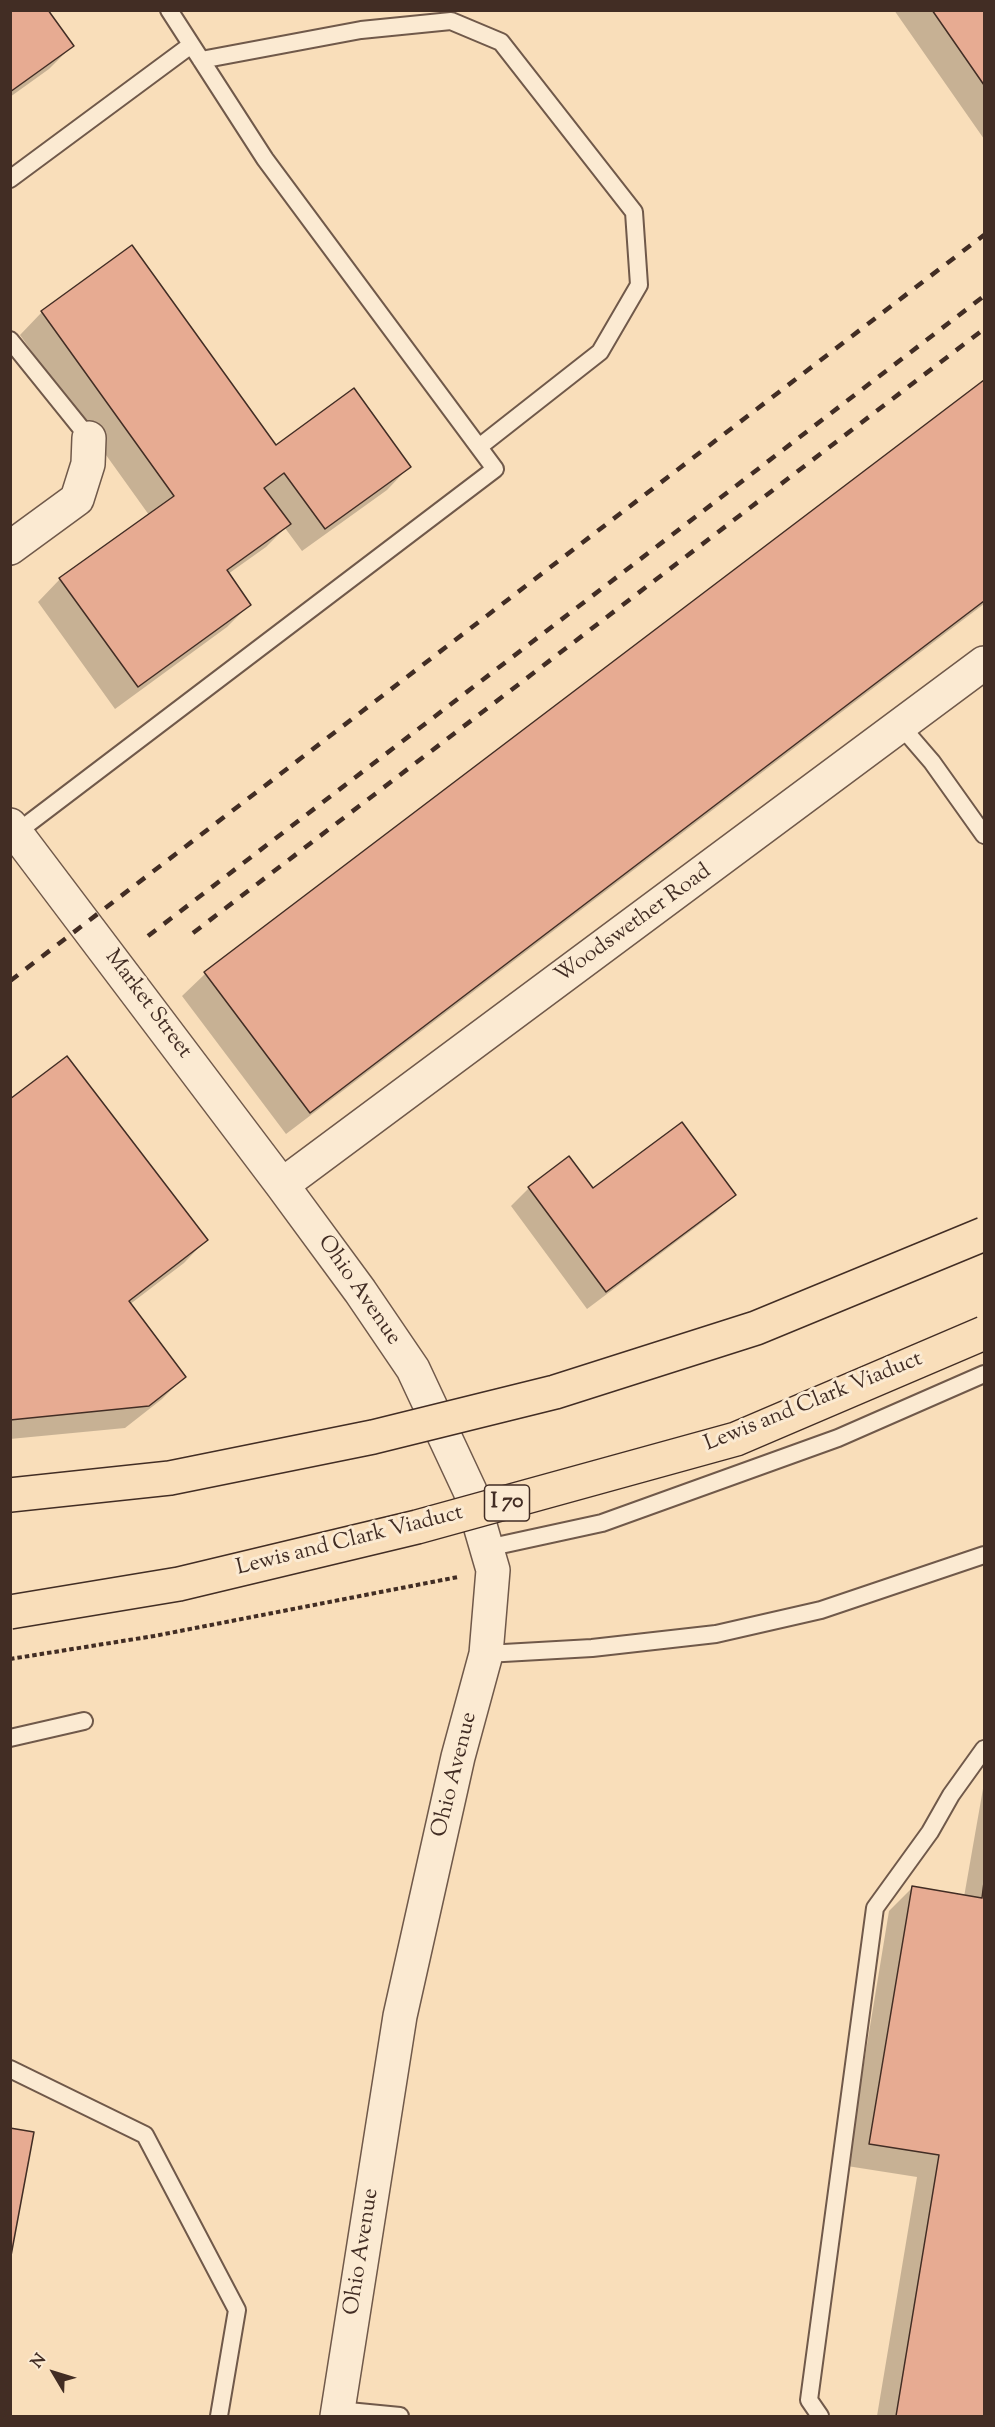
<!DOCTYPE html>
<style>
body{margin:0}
#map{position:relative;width:995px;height:2427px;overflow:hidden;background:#f9deba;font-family:"Sorts Mill Goudy",serif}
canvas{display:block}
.frame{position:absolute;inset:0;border:12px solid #422d24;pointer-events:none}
.north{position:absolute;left:24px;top:2343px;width:60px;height:60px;-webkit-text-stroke:4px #fbead2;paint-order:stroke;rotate:308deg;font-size:16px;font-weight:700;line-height:24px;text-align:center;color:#422d24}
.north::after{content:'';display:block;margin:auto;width:21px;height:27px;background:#422d24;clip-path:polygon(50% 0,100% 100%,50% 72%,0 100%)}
</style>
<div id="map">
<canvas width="995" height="2427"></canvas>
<div class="frame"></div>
<div class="north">N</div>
</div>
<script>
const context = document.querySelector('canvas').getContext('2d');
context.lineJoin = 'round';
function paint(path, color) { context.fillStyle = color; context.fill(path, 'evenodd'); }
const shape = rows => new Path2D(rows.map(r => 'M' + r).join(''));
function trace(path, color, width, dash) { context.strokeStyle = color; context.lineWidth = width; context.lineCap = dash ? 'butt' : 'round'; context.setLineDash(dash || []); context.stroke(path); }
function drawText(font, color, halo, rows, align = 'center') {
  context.font = font + ' "Sorts Mill Goudy",serif'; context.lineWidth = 6; context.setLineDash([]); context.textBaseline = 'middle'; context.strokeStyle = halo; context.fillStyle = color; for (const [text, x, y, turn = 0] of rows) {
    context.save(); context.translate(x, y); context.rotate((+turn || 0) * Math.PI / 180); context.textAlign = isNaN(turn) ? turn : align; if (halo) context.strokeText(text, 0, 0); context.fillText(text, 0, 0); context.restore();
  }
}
const shadow = shape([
 [10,10,72,46,49,69,10,97],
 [894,10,984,10,984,139],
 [42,312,275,447,409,467,387,490,302,551,285,528,266,547,228,574,249,605,227,627,115,709,38,602,60,579,149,515,20,335],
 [984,382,984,604,286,1134,182,996,205,974],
 [10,1101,206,1240,184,1263,129,1305,184,1377,162,1399,125,1428,10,1439],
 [568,1158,593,1190,734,1194,716,1212,587,1309,511,1206,529,1188],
 [984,1783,984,2416,877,2416,917,2177,847,2166,889,1911,912,1888,964,1897]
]);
const building = shape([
 [10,10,48,10,74,46,10,92,10,10],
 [932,10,984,10,984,85,932,10],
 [132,245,276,445,354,388,411,467,325,529,284,473,264,488,291,524,227,570,251,605,138,687,59,578,174,496,41,311,132,245],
 [984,380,984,601,310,1113,204,972,984,380],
 [67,1056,208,1240,129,1301,186,1377,149,1406,10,1420,10,1099,67,1056],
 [682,1122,736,1195,606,1292,528,1187,569,1156,593,1188,682,1122],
 [984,1882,984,2416,896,2416,939,2155,869,2144,912,1886,982,1898,984,1882],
 [10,2128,34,2132,10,2261,10,2128]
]);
const path = shape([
 [10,1659,154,1636,458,1577]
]);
const service = shape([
 [201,60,361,30,451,21,501,42,634,212,639,285,600,352,479,447],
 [10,179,191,45],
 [10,340,89,438],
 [901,726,932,762,984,835],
 [16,833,495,469,265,159,169,10],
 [487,1548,602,1523,838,1438,984,1374],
 [486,1654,592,1648,716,1634,821,1610,984,1555],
 [10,1738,84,1721],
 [10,2069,145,2135,237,2310,219,2416],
 [338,2410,400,2416],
 [820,2416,809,2400,875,1908,930,1832,951,1795,984,1749]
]);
const minor = shape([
 [10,548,77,499,88,464,89,438],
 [10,825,282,1185,360,1291,413,1369,470,1491,493,1570,486,1654,458,1757,400,2016,337,2416],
 [282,1185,984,663]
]);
const rail = shape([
 [193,933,984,329],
 [148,936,984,296],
 [10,981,984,235]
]);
const motorwayBridge = shape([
 [10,1495,170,1478,373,1437,555,1392,756,1328,984,1234],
 [10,1612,179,1584,417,1527,736,1439,984,1333]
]);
const shields = [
 [507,1503,45]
];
const shieldNames = [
 ["I 70",507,1503]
];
const streetNames = [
 ["Woodswether Road",634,925,-36],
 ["Market Street",147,1005,53],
 ["Ohio Avenue",358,1291,55],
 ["Lewis and Clark Viaduct",814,1403,-22],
 ["Lewis and Clark Viaduct",350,1542,-14],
 ["Ohio Avenue",456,1775,-76],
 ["Ohio Avenue",363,2252,-81]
];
paint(shadow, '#0003');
paint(building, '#e7ab92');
trace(building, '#422d24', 1.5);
trace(service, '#70594a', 20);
trace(minor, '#70594a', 36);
trace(path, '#422d24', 4, [4.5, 3]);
trace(service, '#fbead2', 16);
trace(minor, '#fbead2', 33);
trace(rail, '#422d24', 4.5, [10, 10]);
trace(motorwayBridge, '#422d24', 36, []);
trace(motorwayBridge, '#f9deba', 33);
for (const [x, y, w] of shields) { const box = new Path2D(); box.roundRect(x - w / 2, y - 18, w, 36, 4.5); context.fillStyle = '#fbead2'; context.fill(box); trace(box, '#422d24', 1.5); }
drawText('bold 21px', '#422d24', null, shieldNames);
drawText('22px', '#422d24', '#fbead2', streetNames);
</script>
